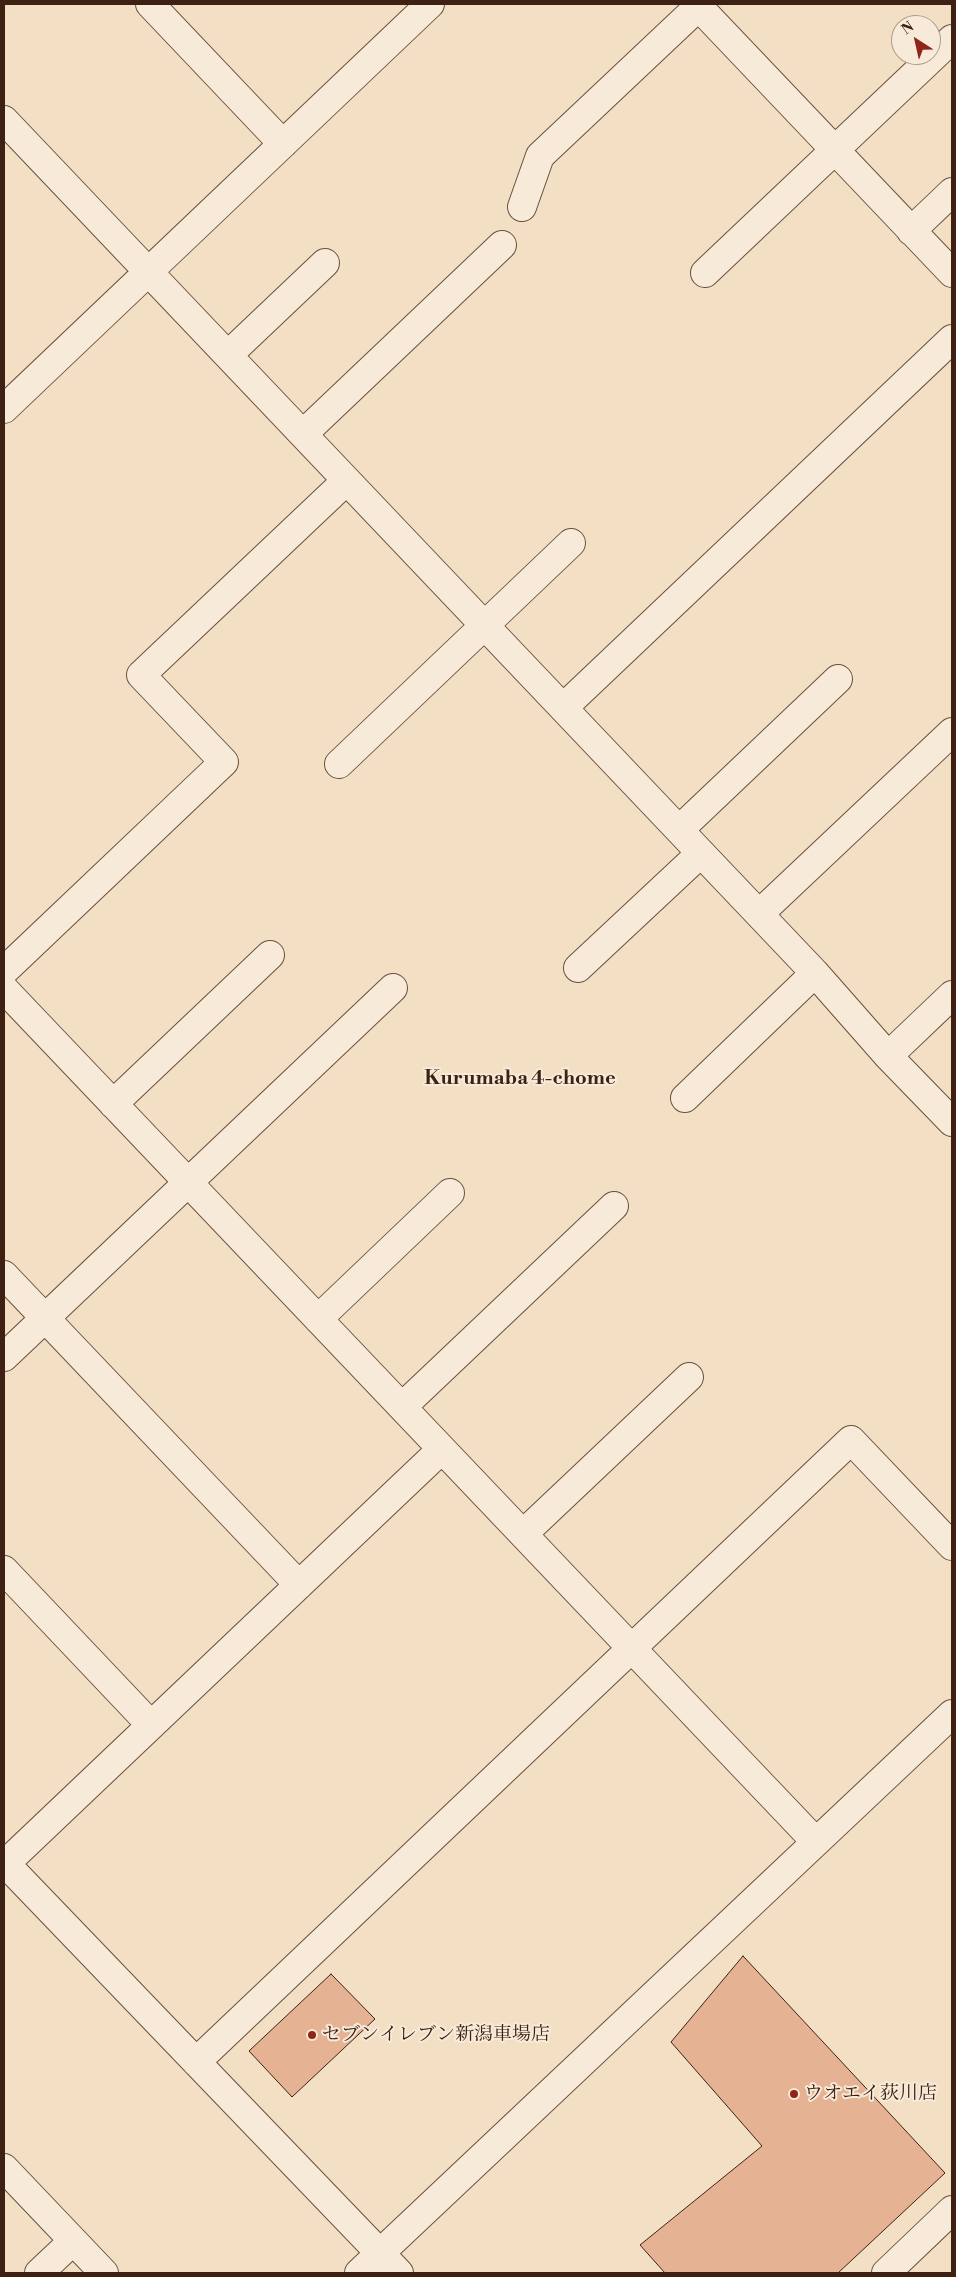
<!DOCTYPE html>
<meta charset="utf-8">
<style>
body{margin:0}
#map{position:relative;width:956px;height:2277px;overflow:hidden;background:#f3dfc4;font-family:"Libre Bodoni",serif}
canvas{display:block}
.frame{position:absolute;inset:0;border:5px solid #3e2113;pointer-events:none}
.north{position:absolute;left:891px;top:15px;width:50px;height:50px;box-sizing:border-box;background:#f7ead9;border:1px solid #ad9a8a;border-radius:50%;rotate:325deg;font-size:14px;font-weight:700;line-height:20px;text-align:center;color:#3e2113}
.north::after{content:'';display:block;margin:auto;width:18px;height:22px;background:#8f2418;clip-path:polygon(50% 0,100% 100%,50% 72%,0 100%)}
</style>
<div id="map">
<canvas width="956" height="2277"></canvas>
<div class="frame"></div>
<div class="north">N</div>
</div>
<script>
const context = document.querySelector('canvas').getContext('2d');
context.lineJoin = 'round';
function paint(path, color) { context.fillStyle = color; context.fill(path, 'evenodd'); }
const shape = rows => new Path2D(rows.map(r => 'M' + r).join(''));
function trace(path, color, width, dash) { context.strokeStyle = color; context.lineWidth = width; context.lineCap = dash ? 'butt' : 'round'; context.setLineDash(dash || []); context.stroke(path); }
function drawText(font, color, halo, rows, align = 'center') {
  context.font = font + ' "Libre Bodoni","Noto Serif JP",serif'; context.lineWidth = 4; context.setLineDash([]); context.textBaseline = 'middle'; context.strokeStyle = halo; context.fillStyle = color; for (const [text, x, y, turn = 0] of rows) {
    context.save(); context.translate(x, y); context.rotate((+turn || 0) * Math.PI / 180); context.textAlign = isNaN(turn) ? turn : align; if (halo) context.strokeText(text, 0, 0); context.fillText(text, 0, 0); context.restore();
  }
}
const building = shape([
 [743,1956,945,2173,838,2273,665,2273,640,2245,762,2146,671,2042,743,1956],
 [331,1974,375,2019,292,2097,249,2051,331,1974]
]);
const minor = shape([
 [150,4,283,144],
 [696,4,952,273],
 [4,120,815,973,888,1056,952,1122],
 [522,207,540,156,698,7],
 [911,231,952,192],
 [705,273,952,39],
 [228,355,325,263],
 [4,409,430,4],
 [303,434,502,245],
 [563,708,952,339],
 [339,764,571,543],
 [679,830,838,679],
 [759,914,952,732],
 [578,968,701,853],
 [4,971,224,762,141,675,346,481],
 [4,989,816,1842],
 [888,1056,952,995],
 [685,1098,815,973],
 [113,1104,270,955],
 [4,1275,299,1585],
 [318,1319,450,1193],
 [4,1357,393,988],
 [402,1407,614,1206],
 [523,1534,689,1377],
 [4,1570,151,1725],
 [4,1862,399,2273],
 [5,1864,442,1449],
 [196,2062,851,1440,952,1546],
 [4,2168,104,2273],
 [39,2273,73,2241],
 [359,2273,952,1714],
 [886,2273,952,2210]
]);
const markers = [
 [312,2035,5,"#8f2418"],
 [794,2094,5,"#8f2418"]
];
const poiNames = [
 ["セブンイレブン新潟車場店",322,2035],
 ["ウオエイ荻川店",804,2094]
];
const neighbourhoodNames = [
 ["Kurumaba 4-chome",520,1079]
];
paint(building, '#e5b294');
trace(building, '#3e2113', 1);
trace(minor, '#6b503f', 30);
trace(minor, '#f7ead9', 28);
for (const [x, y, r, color] of markers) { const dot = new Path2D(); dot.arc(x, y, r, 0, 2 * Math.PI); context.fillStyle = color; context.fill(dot); trace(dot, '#f7ead9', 2); }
drawText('19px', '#3e2113', '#f7ead9', poiNames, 'left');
drawText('bold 20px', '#3e2113', '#f7ead9', neighbourhoodNames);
</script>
